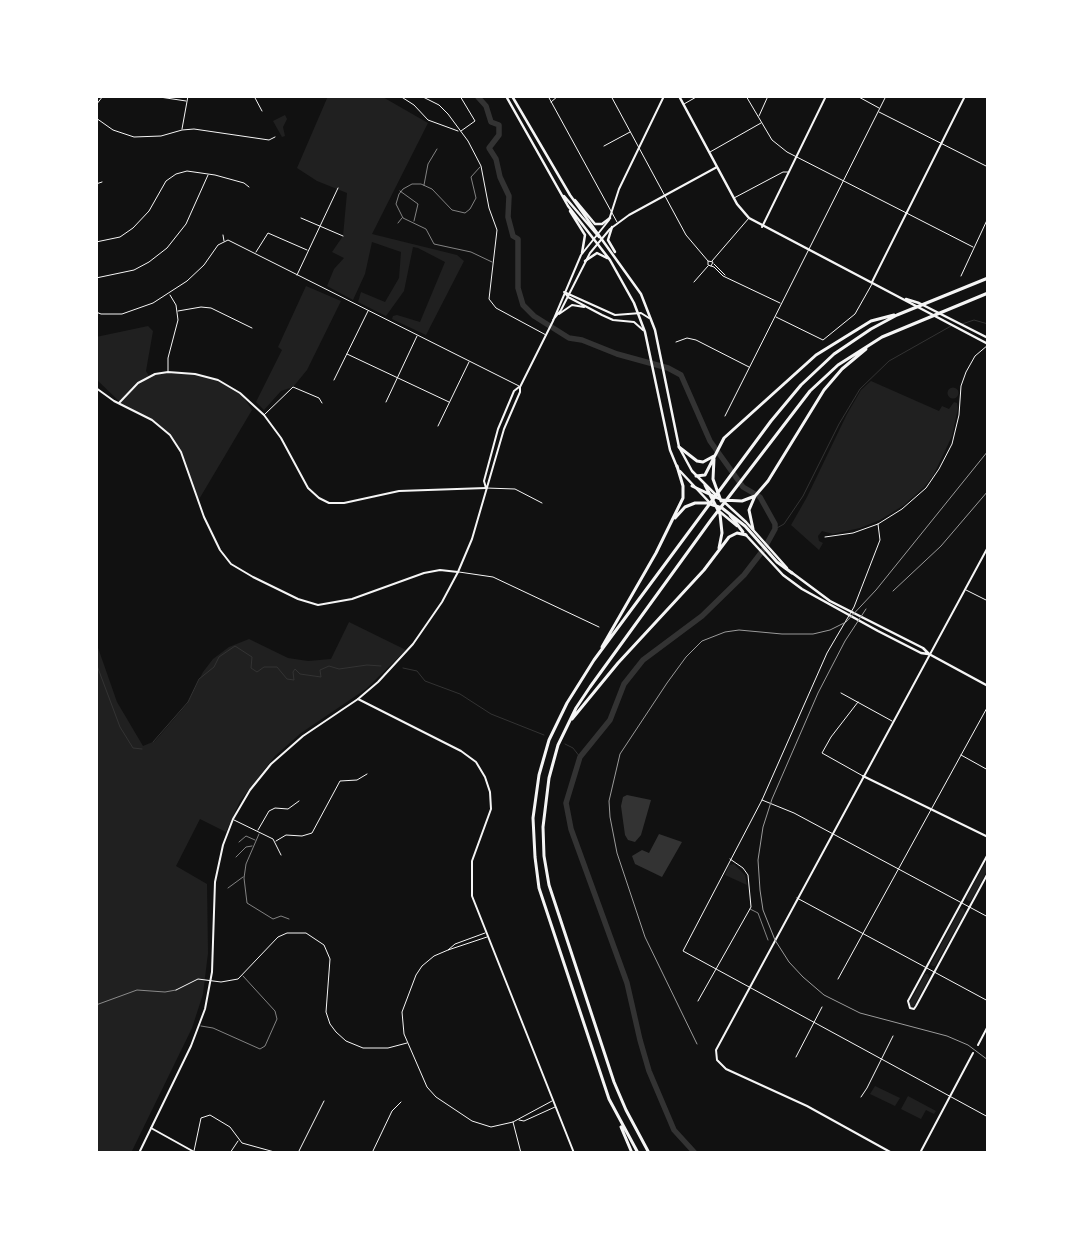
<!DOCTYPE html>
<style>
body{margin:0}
#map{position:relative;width:1084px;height:1249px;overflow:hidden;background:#111;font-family:Rubik,sans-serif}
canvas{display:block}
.frame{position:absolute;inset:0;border:98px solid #fff;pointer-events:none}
</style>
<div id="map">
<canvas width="1084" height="1249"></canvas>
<div class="frame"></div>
</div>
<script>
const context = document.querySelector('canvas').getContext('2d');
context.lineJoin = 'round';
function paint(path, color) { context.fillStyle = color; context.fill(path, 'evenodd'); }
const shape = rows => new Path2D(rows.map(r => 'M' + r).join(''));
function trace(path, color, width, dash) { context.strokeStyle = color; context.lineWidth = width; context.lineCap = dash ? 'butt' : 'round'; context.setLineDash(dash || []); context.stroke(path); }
const green = shape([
 [328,96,381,96,428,123,372,234,457,255,464,261,426,335,392,319,393,316,397,315,420,322,445,262,418,248,413,247,404,291,386,316,358,302,361,292,385,302,399,278,401,252,372,242,365,274,353,300,327,286,334,269,344,258,332,252,343,236,347,193,317,181,297,168],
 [285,115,287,119,283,127,285,136,282,137,273,121],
 [306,286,341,301,307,370,293,387,281,391,264,410,256,402,282,350,278,347],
 [148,326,153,331,146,371,149,376,168,372,195,374,218,380,242,395,252,410,198,501,181,453,174,439,157,423,125,407,96,379,96,337],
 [871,381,939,411,942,406,949,409,954,402,957,403,958,408,952,436,933,476,924,487,904,505,880,520,860,528,833,534,822,531,818,536,819,541,823,543,819,550,791,525,807,497,847,414,861,390],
 '947.5 393a5.5 5.5 0 1 1 11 0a5.5 5.5 0 1 1-11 0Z',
 [349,622,406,650,366,689,301,733,275,756,240,801,226,832,200,819,176,866,207,884,208,953,203,994,192,1028,131,1153,96,1153,96,642,117,702,143,746,155,741,187,704,203,672,213,659,229,647,249,639,288,658,308,661,331,659],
 [988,858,988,869,971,901,968,901,966,898],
 [734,864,745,875,747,885,725,875,729,865],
 [963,908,965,912,935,966,932,966,931,964,960,909],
 [925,974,928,974,929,978,914,1006,911,1007,909,1004],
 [875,1086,900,1098,895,1106,870,1094],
 [908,1096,936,1111,934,1114,926,1110,921,1119,901,1109]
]);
const water = shape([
 [627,795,651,800,641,835,635,842,628,840,625,835,621,806,623,797],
 [659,834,682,842,662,877,635,864,632,856,642,850,649,853]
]);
const stream = shape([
 [962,324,974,320,988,324],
 [775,529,784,524,803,496,839,424,860,389,889,361,951,326],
 [96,663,120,727,133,748,142,749],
 [403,668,417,671,425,681,460,694,491,714,544,735],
 [153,742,188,702,199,679,214,667,219,657,235,646,252,657,251,668,257,672,264,667,277,667,287,679,294,680,293,672,295,669,300,674,321,677,320,670,329,666,339,669,367,665,381,666],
 [565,744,573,748,580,757]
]);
const river = shape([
 [477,96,486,106,491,122,499,125,499,135,489,148,496,159,500,177,509,196,508,217,513,236,518,239,518,288,523,305,534,316,569,338,582,340,617,354,668,368,681,375,710,441,743,487,760,497,775,524,775,529,764,549,744,575,702,616,643,660,624,684,610,720,580,757,566,803,571,829,627,983,640,1040,649,1071,674,1130,695,1153]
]);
const service = shape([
 [480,167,471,177,476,198,470,209,465,213,452,210,432,189,421,184,412,184,403,189,399,194,396,204,403,218,426,229,434,244,471,252,492,262],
 [424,185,428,164,437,149],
 [400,191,418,204,414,221],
 [398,223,402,218],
 [259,834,246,864,244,878,247,903,273,919,281,916,289,919],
 [239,842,246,836,255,840],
 [236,857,246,847,252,846],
 [228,888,243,877],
 [750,909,758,913,768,940],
 [96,1005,137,990,165,992,176,990],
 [201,1026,213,1028,260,1049,265,1046,277,1019,275,1011,243,976]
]);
const minor = shape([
 [153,96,186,101],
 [254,96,262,111],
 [400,96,414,105,428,120,458,131],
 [421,96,439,105,448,114,468,141,481,166,489,208,497,230,489,299,496,308,546,335],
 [460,96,475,121,461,131],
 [548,96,617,222],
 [611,96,686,235,708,261],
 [746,96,772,140,787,152,973,247],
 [857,96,879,108],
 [551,102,558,96],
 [684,104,698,96],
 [96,105,103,96],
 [879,112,988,167],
 [759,116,768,96],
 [96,118,113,130,134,137,161,136,182,130,194,129,269,140,275,137],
 [182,129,188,96],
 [604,146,630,132],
 [710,152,761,123],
 [96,184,102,182],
 [734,198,783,172,788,172],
 [301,218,343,236],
 [223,235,224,241],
 [96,242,120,237,133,228,149,211,166,181,176,174,187,171,215,175,244,183,249,187],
 [256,252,268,233,307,250],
 [712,261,749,218],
 [714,264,725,275],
 [711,266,713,262,708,261,708,265,714,267,723,276,780,303],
 [297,275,338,188],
 [961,276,988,218],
 [96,278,134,270,149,262,167,248,186,224,208,175],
 [694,282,708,266],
 [178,311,201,307,211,308,252,328],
 [96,312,101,314,122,314,153,303,187,281,204,265,218,245,228,240,519,386],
 [776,317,823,340,855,314,872,284],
 [676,342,687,338,696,340,749,367],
 [347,354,449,402],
 [168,371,168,358,178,320,176,305,170,295],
 [334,380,368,311],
 [386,402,417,336],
 [264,415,293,387,319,398,322,403],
 [725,416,886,96],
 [438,426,469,362],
 [486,488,515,489,542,503],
 [878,524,880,540,854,607,827,653,762,800,683,951,988,1117],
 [825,537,853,533,878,524,902,509,926,488,939,469,952,444,959,415,961,386,966,372,975,356,988,345],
 [459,572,493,577,599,627],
 [966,590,988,601],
 [841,693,892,721],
 [858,702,831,737,822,753,863,776],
 [961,755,988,770],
 [762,800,794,813,988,917],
 [234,820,273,839,281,855],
 [258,830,269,811,275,808,288,809,299,801],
 [276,841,286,835,302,836,312,833,340,781,357,780,367,774],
 [797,898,988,1001],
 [485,933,455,944,448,950,487,937],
 [448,950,434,956,422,966,416,975,402,1012,404,1034,427,1087,436,1097,472,1121,491,1127,513,1122,552,1101],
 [838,979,988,706],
 [176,990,198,979,221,982,238,979,278,937,287,933,306,933,324,945,330,959,326,1012,330,1024,336,1032,346,1041,363,1048,388,1048,407,1043],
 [698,1001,751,907,748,875,743,868,730,859],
 [796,1057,822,1007],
 [861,1097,867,1088,893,1036],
 [519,1120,524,1121,555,1107],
 [513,1122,521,1153],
 [194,1151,201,1118,210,1115,230,1127,242,1143,278,1153],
 [230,1153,238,1141],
 [298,1153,324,1101],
 [372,1153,392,1111,401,1102]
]);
const tertiary = shape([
 [762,227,826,96],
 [96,388,114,401,152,420,170,435,181,452,204,517,220,550,231,564,253,577,298,599,318,605,352,599,424,573,440,570,458,572],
 [119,403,138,383,155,374,168,372,195,374,218,380,240,393,264,415,281,438,308,488,319,498,329,503,344,503,399,491,486,488],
 [358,699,461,751,476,762,485,777,490,792,491,809,472,861,472,896,574,1153],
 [863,776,988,837],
 [988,854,908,1001,910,1008,914,1009,916,1006,988,873],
 [978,1045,988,1026],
 [151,1128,196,1153],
 [892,1153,807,1106,726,1069,717,1060,716,1050,988,547],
 [920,1153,973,1053]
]);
const secondary = shape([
 [872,282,965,96],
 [564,292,615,315,641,313,649,318],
 [564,292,568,297,602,315,613,320,634,322,643,330],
 [559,314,572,305,584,307],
 [553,320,561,310,590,253,610,229,629,215,717,167],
 [486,488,484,481,498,429,514,391,519,387],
 [139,1153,191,1046,205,1009,212,972,215,882,223,845,233,819,250,790,271,764,303,736,358,699,378,682,413,644,442,602,458,572,472,539,504,429,520,392,520,387,553,321,581,255,609,220,619,189,664,96]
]);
const primary = shape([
 [679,96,737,204,749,218,988,344],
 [906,299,919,303,988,338],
 [723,501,746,522,787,568],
 [719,511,737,526],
 [745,534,783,575,802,589,878,631,921,653,928,654],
 [791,572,830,601,923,648,929,654,988,686]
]);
const trunk = shape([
 [506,96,568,206,610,260,634,303,645,332,670,450,677,467],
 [512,96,570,195,641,294,655,330,679,447,692,471,716,495],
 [564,196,599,237],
 [575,200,595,224,602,224,610,218],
 [570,211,585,235,582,253],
 [612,227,608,240,615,252],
 [585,261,597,253,607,258],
 [680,471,710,503]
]);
const motorway = shape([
 [679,447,697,461,703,462,714,456],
 [714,459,713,479,721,501],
 [696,476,705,475,724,438,816,355,871,321,894,315],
 [705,485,720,514,722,533,719,548],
 [692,486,722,500,742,501,755,496,768,481,824,390,842,369,866,349],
 [730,515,743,532],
 [675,518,685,507,695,503,707,503,722,508,745,526,777,562,792,573],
 [753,529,749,510,755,496],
 [602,647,656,553,683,498,683,486,677,466],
 [572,719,618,663,704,570,729,537,737,533,746,535],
 [621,1127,632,1153],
 [638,1153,609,1099,539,888,535,857,533,818,539,775,549,740,567,703,594,660,771,421,801,385,834,354,871,329,897,315,988,278],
 [649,1153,626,1110,614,1082,549,885,544,856,543,827,549,778,558,745,576,708,590,687,711,520,810,391,838,365,882,337,988,293]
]);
const rail = shape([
 [893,591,941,546,988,491],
 [866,609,845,641,818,693,772,799,763,827,758,860,760,890,763,910,775,940,789,962,803,977,824,995,860,1013,947,1036,968,1045,988,1060],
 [697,1044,645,937,617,853,610,817,609,801,620,754,667,683,686,657,702,641,725,632,739,630,782,634,813,634,830,630,846,622,876,590,988,451]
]);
paint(green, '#202020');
paint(water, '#333');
trace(stream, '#333', 1);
trace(river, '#333', 5.5);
trace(service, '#f5f5f5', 0.5);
trace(minor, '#f5f5f5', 1);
trace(tertiary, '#f5f5f5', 2);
trace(secondary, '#f5f5f5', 2);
trace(primary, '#f5f5f5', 2.5);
trace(trunk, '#f5f5f5', 2.5);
trace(motorway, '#f5f5f5', 3);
trace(rail, '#9a9a9a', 1);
</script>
